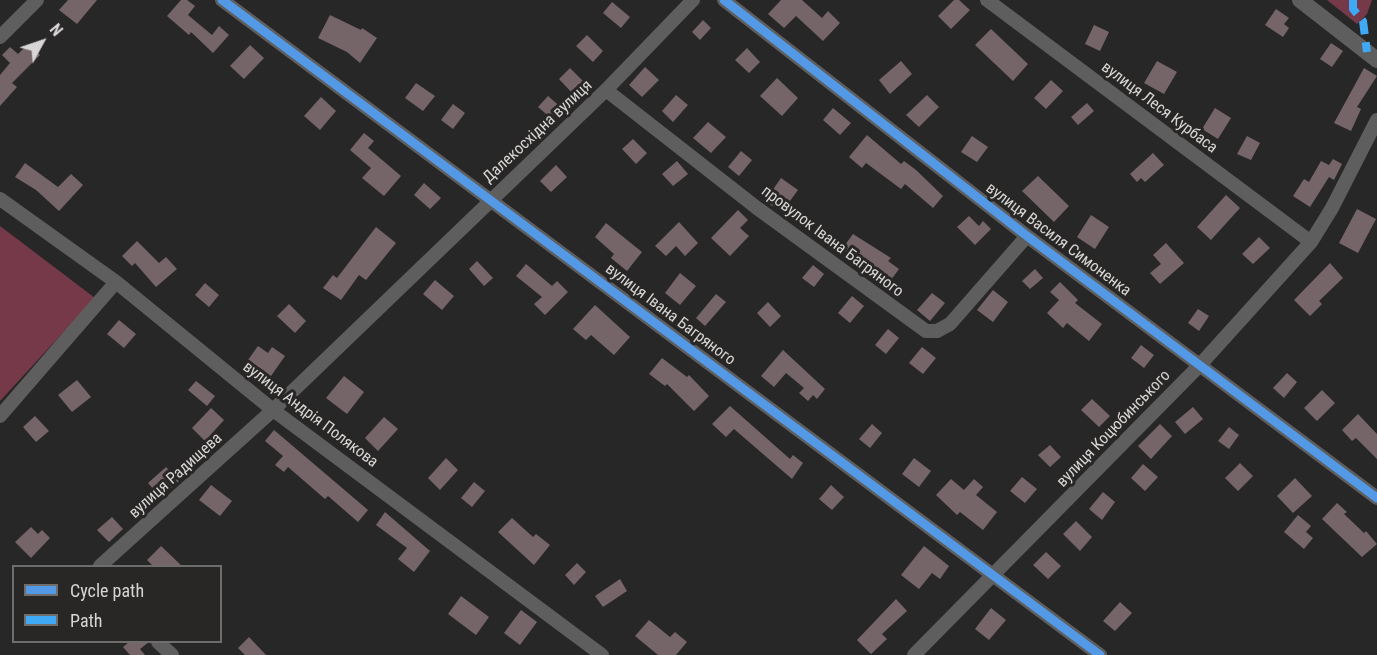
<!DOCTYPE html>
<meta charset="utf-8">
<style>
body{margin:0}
#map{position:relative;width:1377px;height:655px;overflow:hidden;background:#282727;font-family:"Roboto Condensed",sans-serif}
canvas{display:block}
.legend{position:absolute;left:12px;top:565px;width:210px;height:78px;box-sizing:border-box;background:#292626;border:2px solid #6f6c6c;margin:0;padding:8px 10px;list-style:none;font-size:18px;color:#d7d5d5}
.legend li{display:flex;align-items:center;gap:12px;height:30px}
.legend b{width:30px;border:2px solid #6f6c6c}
.north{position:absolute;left:12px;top:12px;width:60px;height:60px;-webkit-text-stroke:4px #292626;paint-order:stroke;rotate:50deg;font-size:16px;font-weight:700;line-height:24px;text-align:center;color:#d7d5d5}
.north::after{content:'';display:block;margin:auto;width:21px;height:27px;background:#d7d5d5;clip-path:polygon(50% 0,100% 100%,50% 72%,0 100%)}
</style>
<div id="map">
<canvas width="1377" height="655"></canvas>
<ul class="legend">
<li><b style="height:8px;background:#5399e6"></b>Cycle path</li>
<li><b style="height:8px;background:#3fa9f5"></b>Path</li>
</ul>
<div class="north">N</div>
</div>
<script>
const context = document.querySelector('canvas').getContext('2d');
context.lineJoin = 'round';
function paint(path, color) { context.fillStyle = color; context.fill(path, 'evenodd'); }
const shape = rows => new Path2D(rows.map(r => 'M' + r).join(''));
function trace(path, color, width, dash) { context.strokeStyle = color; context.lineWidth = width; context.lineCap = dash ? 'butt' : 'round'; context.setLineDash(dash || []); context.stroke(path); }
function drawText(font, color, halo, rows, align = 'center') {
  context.font = font + ' "Roboto Condensed",sans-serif'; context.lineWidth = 6; context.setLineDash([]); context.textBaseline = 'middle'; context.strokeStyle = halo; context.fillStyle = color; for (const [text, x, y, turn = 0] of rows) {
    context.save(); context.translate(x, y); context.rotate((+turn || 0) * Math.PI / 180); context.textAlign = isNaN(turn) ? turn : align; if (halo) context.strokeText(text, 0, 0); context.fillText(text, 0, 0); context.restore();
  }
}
const forest = shape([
 [1327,0,1372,0,1367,14,1357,24],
 [0,226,95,298,0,401]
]);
const building = shape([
 [68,0,97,0,77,24,59,10],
 [181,0,187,0,195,6,188,15,212,35,219,26,229,35,213,53,191,32,189,35,167,16],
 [781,0,802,0,822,18,828,11,840,23,823,41,796,16,784,28,768,14],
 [954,0,959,0,970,10,951,29,938,16],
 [612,2,630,17,621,28,603,13],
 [1276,9,1289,18,1284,24,1289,28,1283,37,1265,25],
 [330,15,361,30,362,28,377,38,360,63,347,52,318,38],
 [703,20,711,28,700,40,692,32],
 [1094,25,1109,32,1100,51,1085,44],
 [991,29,1028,64,1013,81,975,45],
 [587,35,603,51,593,62,576,46],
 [1331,43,1343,51,1332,67,1320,59],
 [28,44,40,55,12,83,17,87,0,106,0,75,10,63,2,55,10,47,18,54],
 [250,45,264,58,244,79,230,66],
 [747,48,760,62,749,73,735,60],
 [901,61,912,74,890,94,879,80],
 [1157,61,1177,72,1164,94,1144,83],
 [645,67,659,80,642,97,629,85],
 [570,68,585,83,573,94,559,79],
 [1364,68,1377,76,1357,107,1361,109,1351,131,1334,123],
 [777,78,798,98,782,116,760,96],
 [1051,80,1063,91,1046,109,1034,98],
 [416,83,435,96,423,111,405,98],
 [676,95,688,105,673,122,662,111],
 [927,95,939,107,919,127,906,115],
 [548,96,563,109,553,120,538,107],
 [321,97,336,111,320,130,304,116],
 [1087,103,1094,111,1078,125,1071,117],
 [453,104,465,113,453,129,441,120],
 [833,108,851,123,840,135,823,120],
 [1215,108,1231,118,1218,139,1202,129],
 [708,122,726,137,711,153,693,138],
 [364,133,374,141,368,148,401,176,384,196,362,178,371,168,350,150],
 [867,135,901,164,904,161,916,170,943,196,933,208,905,184,901,189,866,163,862,168,849,157],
 [972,136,988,147,977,162,961,152],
 [1247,136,1260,143,1251,160,1237,154],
 [633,139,647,153,636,164,622,149],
 [741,151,752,160,739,176,728,167],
 [1153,153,1164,165,1145,182,1141,178,1137,182,1130,174],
 [1333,159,1342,164,1334,180,1329,177,1310,207,1293,196,1304,179,1309,182,1321,161,1329,165],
 [677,161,688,174,673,186,662,174],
 [25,163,58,187,71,174,83,185,59,211,36,190,15,177],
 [556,165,567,177,551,192,540,181],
 [1038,176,1069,206,1054,222,1022,191],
 [781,178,798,190,782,212,765,201],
 [424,183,441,198,430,209,414,195],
 [1226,195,1240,208,1211,240,1197,227],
 [1357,209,1376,219,1358,253,1339,243],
 [738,210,748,220,740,228,749,236,730,256,711,238],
 [1091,215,1109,227,1095,249,1077,237],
 [969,216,979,226,983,221,991,229,975,245,957,227],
 [679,222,698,243,685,256,676,246,666,256,655,246],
 [606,223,642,252,627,271,611,258,614,254,595,237],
 [376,227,396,243,366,280,359,275,341,300,323,288,333,275,337,278],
 [853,234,891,258,888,261,899,269,888,284,842,249],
 [1259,237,1270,248,1253,264,1242,254],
 [137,241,159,263,166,257,177,269,156,287,135,263,132,266,122,256],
 [1166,243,1184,263,1160,284,1150,273,1161,264,1153,255],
 [477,261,493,278,484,286,469,269],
 [1330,263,1343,278,1319,301,1322,304,1310,316,1294,300],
 [526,264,552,286,557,281,568,292,545,315,534,304,542,297,516,276],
 [813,265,824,274,814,287,802,278],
 [1035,269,1043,278,1030,289,1022,281],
 [680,273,696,286,680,305,665,293],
 [435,280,454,296,442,310,423,294],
 [1060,282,1078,300,1075,303,1102,324,1089,341,1067,323,1063,328,1047,313,1059,300,1050,292],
 [205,283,219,295,209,307,195,295],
 [993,290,1008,302,993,322,977,310],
 [932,293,945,303,930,321,917,310],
 [716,294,726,302,705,326,696,318],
 [852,296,864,306,850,323,838,313],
 [768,302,781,316,770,327,757,313],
 [289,304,306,321,295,333,277,316],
 [595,305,630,337,614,355,591,335,586,340,573,329],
 [1198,309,1209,316,1199,331,1188,323],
 [119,320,136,334,124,348,107,334],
 [888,329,899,338,886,354,875,345],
 [1141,345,1154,355,1144,368,1131,358],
 [258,346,268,353,272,347,285,356,271,376,248,360],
 [922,347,936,358,923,374,909,363],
 [783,350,825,389,817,399,813,395,808,401,799,393,804,388,786,373,774,387,761,376],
 [662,358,687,377,689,375,709,396,694,411,667,384,665,386,649,374],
 [1287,373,1297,382,1284,398,1273,388],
 [344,376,364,392,347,414,326,398],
 [77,380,91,397,72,412,58,395],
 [196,381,215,396,207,406,188,390],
 [1322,390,1335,403,1317,421,1304,408],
 [1092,399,1110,416,1099,427,1081,410],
 [730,406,790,459,793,455,803,463,792,479,734,429,726,437,712,424],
 [1193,407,1203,419,1185,434,1175,422],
 [211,408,224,420,205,441,192,428],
 [1358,414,1377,434,1377,459,1356,438,1352,441,1342,430],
 [35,416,49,431,36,442,23,427],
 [384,417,398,429,378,451,365,438],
 [872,424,882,433,870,448,859,439],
 [1160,424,1172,436,1151,459,1138,446],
 [1229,427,1239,435,1229,449,1218,441],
 [274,430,368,510,358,522,328,496,325,499,288,467,284,472,275,465,283,456,265,441],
 [1050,445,1061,457,1050,467,1038,455],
 [446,458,458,470,440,490,428,478],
 [914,458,931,471,919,487,902,474],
 [1240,463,1253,476,1238,491,1225,478],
 [1143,464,1158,477,1145,491,1131,478],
 [166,467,179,481,161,498,148,483],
 [1022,477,1037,489,1025,503,1010,491],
 [1295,478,1312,496,1293,513,1277,496],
 [951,479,964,490,974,479,983,487,976,495,997,512,983,530,960,512,957,515,936,495],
 [474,482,485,491,472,507,461,498],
 [211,485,232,501,220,516,199,500],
 [831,485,844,497,832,510,819,499],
 [1103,492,1115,502,1102,520,1089,509],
 [1337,503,1347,512,1344,514,1364,533,1366,531,1377,544,1362,557,1322,519],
 [385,512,430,551,414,572,398,559,407,548,376,525],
 [1298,515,1311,526,1306,532,1313,538,1304,549,1284,532],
 [112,517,123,529,109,542,97,530],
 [512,518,533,537,536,534,550,545,534,565,498,532],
 [1076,521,1092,537,1080,551,1063,534],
 [31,527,38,534,42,530,50,538,31,558,15,542],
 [161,546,183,567,154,567,147,560],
 [924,546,949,566,940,579,932,573,919,589,901,575],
 [1046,552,1061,566,1048,579,1033,565],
 [577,563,586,572,574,585,565,575],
 [620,579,627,591,603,607,595,596],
 [461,596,489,617,476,635,448,614],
 [896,599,907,611,882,634,887,639,871,654,857,640],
 [1120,602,1132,613,1115,631,1103,621],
 [991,608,1006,620,989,640,975,629],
 [521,610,537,622,520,645,504,633],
 [649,620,670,637,675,632,687,642,676,655,658,655,635,636],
 [249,637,266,655,245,655,238,648],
 [129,642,149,642,140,649,145,655,130,655,123,647]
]);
const minor = shape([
 [222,0,1100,655],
 [724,0,1027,236,1377,498],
 [987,0,1311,242],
 [0,37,37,0],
 [606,90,757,208,926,331,937,331,950,324,1027,236],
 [0,199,116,282,273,410,602,655],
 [0,416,116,282],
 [100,566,273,410,606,90,693,0],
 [158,642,172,655],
 [914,655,1199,366,1311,242,1332,208,1377,120]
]);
const tertiary = shape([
 [1300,0,1377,60]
]);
const quiet = shape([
 [1353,0,1353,9,1363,21,1367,52]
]);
const cycleway = shape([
 [222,0,1100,655],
 [724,0,1027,236,1377,498]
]);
const streetNames = [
 ["вулиця Леся Курбаса",1159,108,37],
 ["Далекосхідна вулиця",538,132,-43],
 ["вулиця Василя Симоненка",1058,240,37],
 ["провулок Івана Багряного",832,242,37],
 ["вулиця Івана Багряного",670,315,37],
 ["вулиця Андрія Полякова",310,415,37],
 ["вулиця Коцюбинського",1114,429,-46],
 ["вулиця Радищева",176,476,-42]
];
paint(forest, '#76394a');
paint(building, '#756569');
trace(minor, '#5f5e5e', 14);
trace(tertiary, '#5f5e5e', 16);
trace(quiet, '#3fa9f5', 8, [15, 8]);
trace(cycleway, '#5399e6', 9);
drawText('16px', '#d7d5d5', '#292626', streetNames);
</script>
